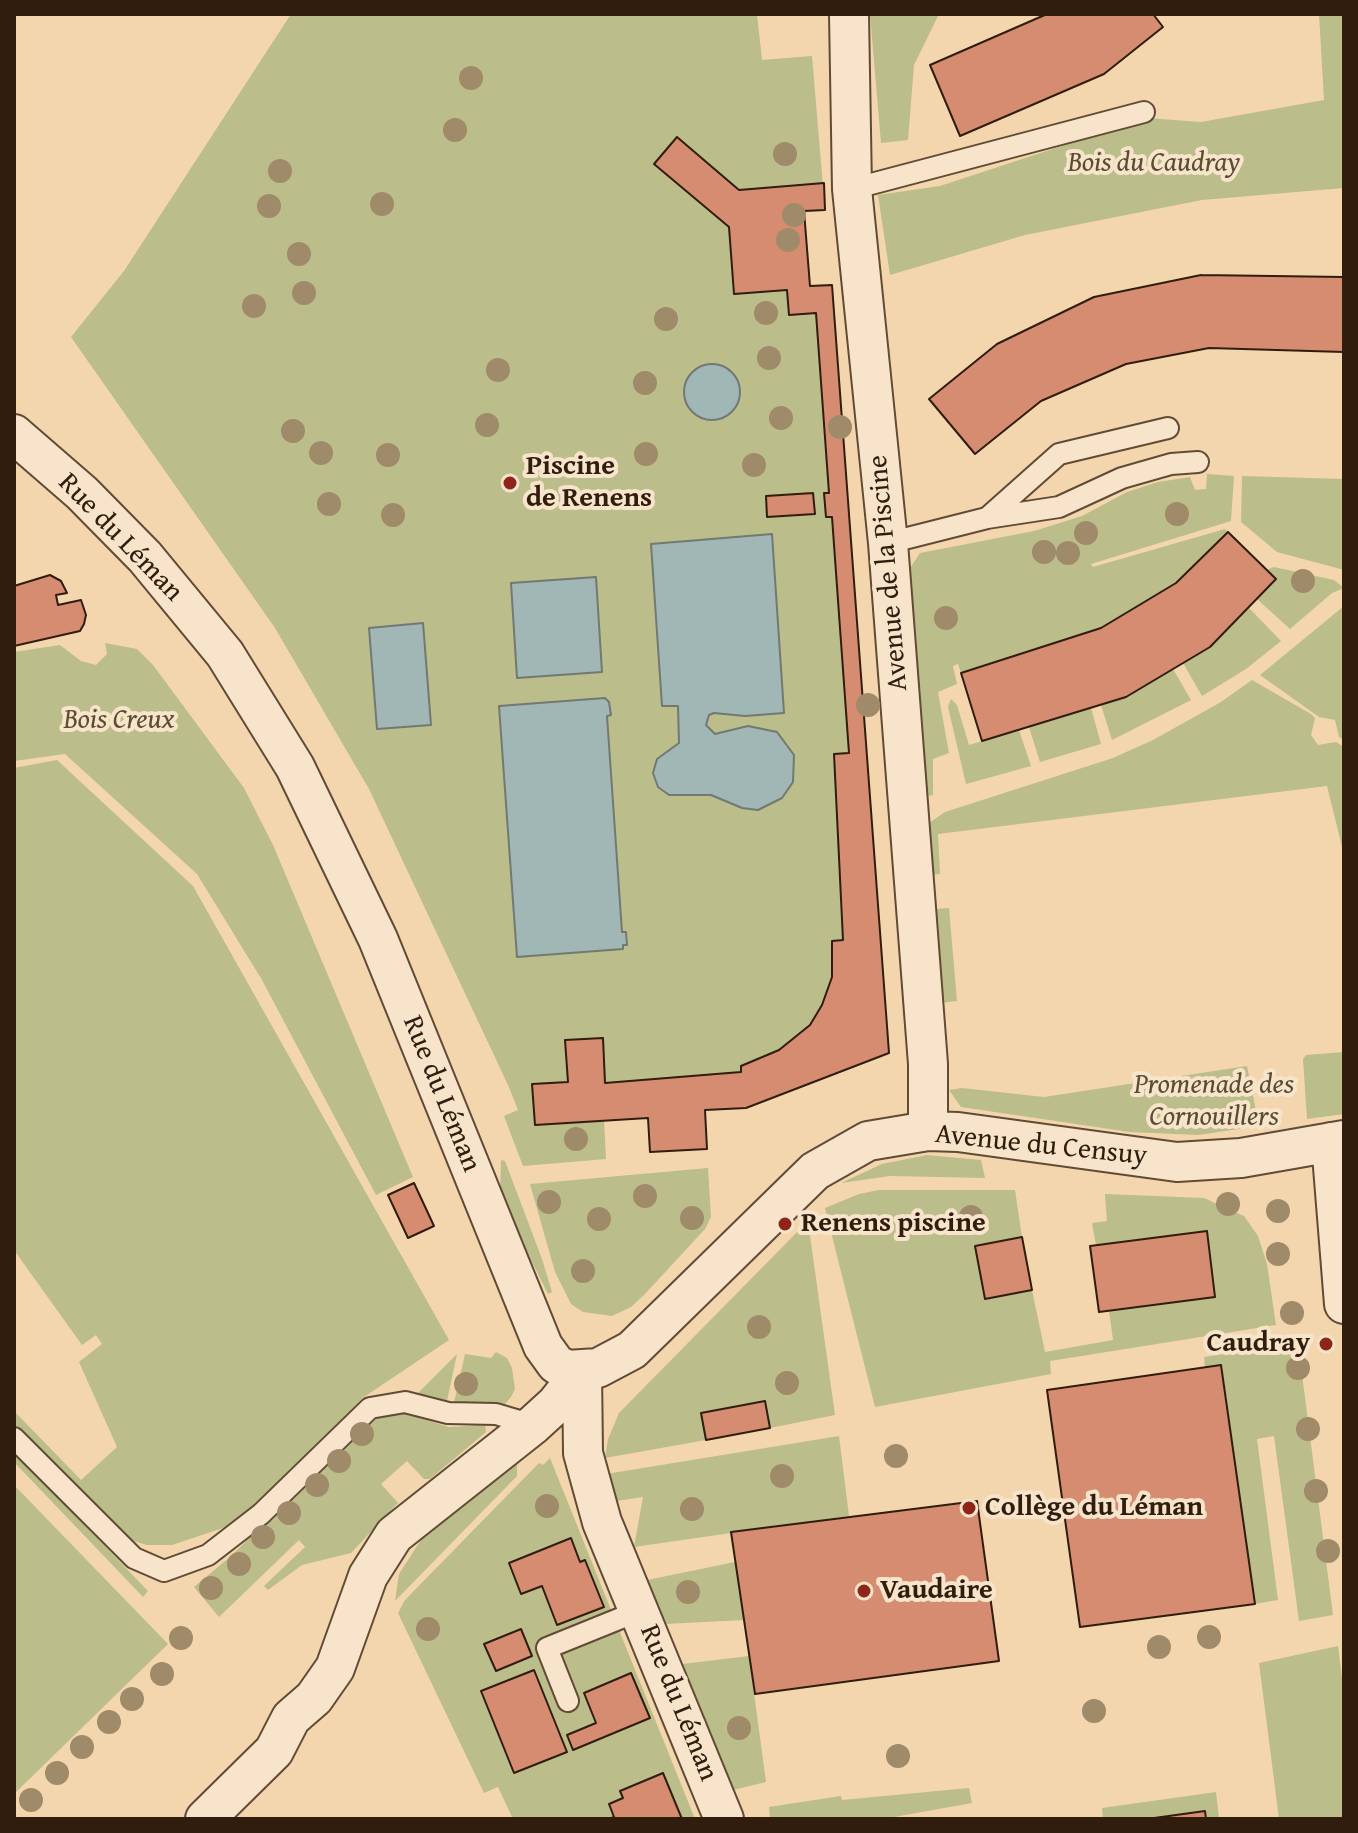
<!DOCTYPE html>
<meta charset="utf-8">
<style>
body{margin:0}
#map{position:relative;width:1358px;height:1833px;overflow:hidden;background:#f3d6ae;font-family:"Gentium Book Plus",serif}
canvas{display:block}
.frame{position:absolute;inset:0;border:16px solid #301d0d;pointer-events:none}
</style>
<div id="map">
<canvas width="1358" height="1833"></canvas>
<div class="frame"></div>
</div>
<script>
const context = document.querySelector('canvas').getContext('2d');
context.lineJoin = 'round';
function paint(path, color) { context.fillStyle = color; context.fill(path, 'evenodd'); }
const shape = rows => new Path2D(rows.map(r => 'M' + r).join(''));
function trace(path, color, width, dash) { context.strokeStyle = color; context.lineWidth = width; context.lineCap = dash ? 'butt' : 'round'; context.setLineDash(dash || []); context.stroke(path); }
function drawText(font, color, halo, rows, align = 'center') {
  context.font = font + ' "Gentium Book Plus",serif'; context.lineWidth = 8; context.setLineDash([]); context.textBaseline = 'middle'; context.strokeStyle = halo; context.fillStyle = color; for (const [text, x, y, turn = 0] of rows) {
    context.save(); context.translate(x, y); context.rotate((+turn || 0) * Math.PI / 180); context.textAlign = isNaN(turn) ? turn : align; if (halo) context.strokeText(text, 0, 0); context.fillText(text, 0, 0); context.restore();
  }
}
const green = shape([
 [291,14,757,14,762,60,812,56,825,210,804,212,810,285,832,285,889,1053,746,1108,705,1110,707,1149,650,1152,648,1118,604,1120,606,1159,523,1166,504,1116,518,1110,508,1085,369,789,275,628,71,337,124,271],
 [870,14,939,14,914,65,908,140,881,143],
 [1319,14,1344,14,1344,188,1202,200,1025,235,890,275,878,195,940,186,1147,118,1201,122,1324,100],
 [1207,474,1234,476,1231,521,1091,564,1093,567,1225,529,1228,532,1176,583,1101,628,961,673,958,664,953,666,957,684,938,692,949,753,933,759,933,795,927,796,909,581,910,568,920,553,1034,531,1082,516,1127,492,1158,482,1190,477,1195,490,1206,489],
 [1242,476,1344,479,1344,570,1277,552,1241,522],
 [1274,567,1334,580,1344,588,1332,593,1290,629,1257,599,1275,580,1266,570],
 [1344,606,1344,740,1339,737,1335,720,1319,717,1260,675],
 [1249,608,1281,641,1246,669,1202,696,1183,663,1211,647],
 [105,643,137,649,153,665,244,788,273,845,413,1177,376,1195,262,980,197,874,65,754,14,761,14,652,60,645,81,661,96,665,107,654],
 [1173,669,1191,700,1112,740,1101,705,1126,697],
 [1252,680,1311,714,1315,718,1311,735,1318,745,1336,742,1344,747,1344,855,1327,786,938,834,940,874,933,875,929,823,945,812,1113,758,1153,740,1221,702],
 [951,699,957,705,969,745,1019,730,1031,766,966,784,948,707],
 [1091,708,1101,744,1040,762,1029,727],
 [57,760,193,886,449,1340,364,1397,259,1504,232,1525,172,1545,147,1545,127,1539,14,1425,14,1411,81,1480,117,1447,79,1362,102,1344,96,1335,82,1345,14,1250,14,768],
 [949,908,957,1001,941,1003,935,909],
 [1344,1052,1344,1114,1307,1119,1303,1059,1306,1055],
 [1247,1066,1259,1126,1198,1135,1130,1132,961,1107,949,1090,962,1088,1044,1097],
 [927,1155,981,1160,985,1178,890,1176,841,1183,882,1164],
 [501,1160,505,1161,542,1259,552,1292,548,1294,500,1198],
 [708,1168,711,1217,705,1229,644,1295,631,1307,612,1316,583,1312,571,1304,555,1272,530,1184],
 [879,1190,1015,1190,1022,1237,976,1246,1032,1290,1045,1352,1113,1340,1109,1311,1215,1297,1206,1231,1096,1245,1092,1223,1107,1221,1105,1194,1204,1198,1244,1216,1258,1236,1267,1264,1276,1325,1050,1361,1051,1374,875,1407,825,1208,859,1194],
 [808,1221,835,1415,770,1428,765,1401,702,1413,706,1440,605,1458,608,1439,619,1413],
 [1298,1343,1333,1615,1299,1621,1274,1436,1257,1439,1278,1600,1255,1604,1222,1366,1205,1367,1204,1357],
 [496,1352,507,1358,512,1368,515,1389,511,1397,505,1404,484,1408,454,1403,465,1354,491,1358],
 [457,1354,447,1401,415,1396],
 [401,1412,449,1427,485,1425,486,1432,430,1479,424,1479,407,1461,381,1484,398,1503,351,1553,302,1565,268,1590,264,1586,305,1547,299,1540,219,1617,194,1587,231,1556,368,1421],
 [839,1436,849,1516,634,1547,643,1497,616,1501,606,1474],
 [17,1455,148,1591,143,1597,14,1462],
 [550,1458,695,1819,682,1819,663,1774,620,1791,623,1798,609,1804,614,1817,609,1819,513,1819,498,1787,484,1793,398,1613,405,1600,539,1463,543,1465],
 [571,1538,580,1562,586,1561,604,1607,557,1625,542,1586,521,1594,509,1563],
 [521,1629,532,1656,495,1671,485,1644],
 [534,1670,566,1752,481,1691],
 [631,1673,650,1718,573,1750,567,1735,596,1723,584,1693],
 [517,1463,517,1476,395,1601,399,1574,421,1540],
 [14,1485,168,1644,14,1794],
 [735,1562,744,1620,665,1624,647,1580],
 [1338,1646,1344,1694,1344,1819,1279,1819,1259,1663],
 [749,1656,766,1782,733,1790,682,1664],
 [969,1788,972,1803,883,1819,770,1819,769,1807,841,1796,842,1800],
 [1216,1792,1219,1819,1206,1819,1205,1811,1147,1819,1103,1819,1102,1808]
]);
const water = shape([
 '684 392a28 28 0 1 1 56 0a28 28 0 1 1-56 0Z',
 [772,534,784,713,745,716,714,713,709,715,706,725,715,734,748,726,777,732,794,755,793,782,782,798,758,810,742,808,711,795,669,795,658,787,653,773,657,759,679,743,678,706,662,706,651,544,772,534],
 [596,577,602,672,517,678,511,583,596,577],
 [423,623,431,725,377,729,369,628,423,623],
 [605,698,609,702,611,715,607,716,622,932,626,932,627,945,623,945,623,949,517,957,499,706,605,698]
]);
const building = shape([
 [1047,14,1153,14,1163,27,1104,74,960,136,930,65,1047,14],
 [677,137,739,190,824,183,825,210,804,211,810,286,832,285,889,1053,746,1108,705,1110,707,1149,650,1152,648,1118,535,1125,532,1084,568,1082,565,1040,603,1038,605,1083,741,1072,741,1066,779,1050,810,1025,822,1005,832,977,832,941,843,940,834,754,849,753,832,517,826,517,824,493,829,493,816,313,789,315,787,290,734,294,729,227,654,164,677,137],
 [1201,275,1344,277,1344,352,1209,348,1126,364,1041,401,975,454,929,399,997,344,1094,297,1201,275],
 [813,493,815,514,767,517,766,496,813,493],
 [1228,532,1276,579,1210,647,1126,697,982,741,961,673,1101,628,1176,583,1228,532],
 [50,575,61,581,67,593,56,595,58,605,81,600,86,615,84,624,80,631,14,646,14,586,50,575],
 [414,1183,434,1226,408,1238,388,1195,414,1183],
 [1207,1231,1215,1297,1099,1312,1090,1246,1207,1231],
 [1022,1237,1032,1290,985,1299,975,1246,1022,1237],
 [1221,1365,1255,1604,1080,1627,1047,1390,1221,1365],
 [765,1401,770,1428,706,1440,701,1413,765,1401],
 [977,1501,999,1661,755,1694,731,1532,977,1501],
 [571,1538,580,1562,585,1560,604,1607,557,1625,542,1586,521,1594,509,1563,571,1538],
 [521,1629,532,1656,496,1671,484,1644,521,1629],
 [534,1670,567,1752,514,1773,481,1691,534,1670],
 [631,1673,650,1718,573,1750,567,1735,596,1723,584,1693,631,1673],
 [663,1773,682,1819,609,1819,614,1817,609,1804,623,1798,620,1791,663,1773],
 [1205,1811,1206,1819,1147,1819,1205,1811]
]);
const service = shape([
 [852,189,1144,112],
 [987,518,1059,507,1122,478,1171,464,1198,462],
 [888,543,987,518,1059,454,1168,428],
 [14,1438,134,1558,164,1571,208,1555,261,1514,370,1408,405,1402,448,1413,496,1414,533,1425],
 [568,1701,547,1648,641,1610]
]);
const minor = shape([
 [849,14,852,189,888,543,928,1064,928,1131],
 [14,434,82,493,145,557,225,654,295,767,378,939,543,1346,556,1364,567,1370,598,1368,632,1350,815,1171,868,1141,928,1131,958,1132,1177,1162,1241,1158,1344,1140],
 [1331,1142,1344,1304],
 [582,1371,583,1453,602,1522,724,1819],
 [205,1819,274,1751,291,1718,314,1698,335,1668,368,1576,394,1535,533,1425,556,1404,582,1371]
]);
const trees = [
 [471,78],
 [455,130],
 [785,154],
 [280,171],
 [382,204],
 [269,206],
 [794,215],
 [788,240],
 [299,254],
 [304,293],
 [254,306],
 [766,313],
 [666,319],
 [769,358],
 [498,370],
 [645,383],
 [781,418],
 [487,425],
 [840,427],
 [293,431],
 [321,453],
 [646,454],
 [388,455],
 [754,465],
 [329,504],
 [1177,514],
 [393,515],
 [1086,533],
 [1044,552],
 [1068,553],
 [1303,581],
 [946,618],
 [868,705],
 [576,1139],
 [645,1196],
 [549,1202],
 [1228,1204],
 [1278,1211],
 [971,1217],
 [692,1218],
 [599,1219],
 [1278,1254],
 [583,1271],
 [1292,1313],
 [759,1327],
 [1298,1368],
 [787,1383],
 [466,1384],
 [1308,1429],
 [362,1434],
 [896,1456],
 [339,1461],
 [782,1476],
 [317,1485],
 [1316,1491],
 [547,1506],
 [692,1509],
 [289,1513],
 [263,1537],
 [1328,1551],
 [239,1564],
 [211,1588],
 [688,1592],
 [428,1629],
 [1209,1637],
 [181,1638],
 [1159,1647],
 [162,1674],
 [132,1699],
 [1094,1711],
 [109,1722],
 [739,1728],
 [82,1747],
 [898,1756],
 [57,1773],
 [31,1800]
];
const markers = [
 [510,483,8,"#8f2418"],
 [785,1224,8,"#8f2418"],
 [1326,1344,8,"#8f2418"],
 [969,1508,8,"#8f2418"],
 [864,1591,8,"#8f2418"]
];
const parkNames = [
 ["Bois du Caudray",1154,164],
 ["Bois Creux",119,721],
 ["Promenade des",1214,1086],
 ["Cornouillers",1214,1118]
];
const poiNames = [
 ["Piscine",526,467],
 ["de Renens",526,499],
 ["Renens piscine",801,1224],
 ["Caudray",1310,1344,"right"],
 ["Collège du Léman",985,1508],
 ["Vaudaire",880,1591]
];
const streetNames = [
 ["Rue du Léman",120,538,46],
 ["Avenue de la Piscine",889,573,-95],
 ["Rue du Léman",441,1094,68],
 ["Avenue du Censuy",1041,1146,6],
 ["Rue du Léman",678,1703,68]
];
paint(green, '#bbbd8a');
paint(water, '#a0b7b5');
trace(water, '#737972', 2);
paint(building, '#d68c70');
trace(building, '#301d0d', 2);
trace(service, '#614b35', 24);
trace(minor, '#614b35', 42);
trace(service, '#f7e4ca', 20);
trace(minor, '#f7e4ca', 38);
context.fillStyle = '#9f8b6a';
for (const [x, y] of trees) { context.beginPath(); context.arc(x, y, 12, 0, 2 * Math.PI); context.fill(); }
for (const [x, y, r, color] of markers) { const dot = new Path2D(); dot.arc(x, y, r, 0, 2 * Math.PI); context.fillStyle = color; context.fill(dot); trace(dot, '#f7e4ca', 3); }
drawText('italic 28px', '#5a4d32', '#f7e4ca', parkNames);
drawText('bold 28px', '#301d0d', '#f7e4ca', poiNames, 'left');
drawText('28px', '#301d0d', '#f7e4ca', streetNames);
</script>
